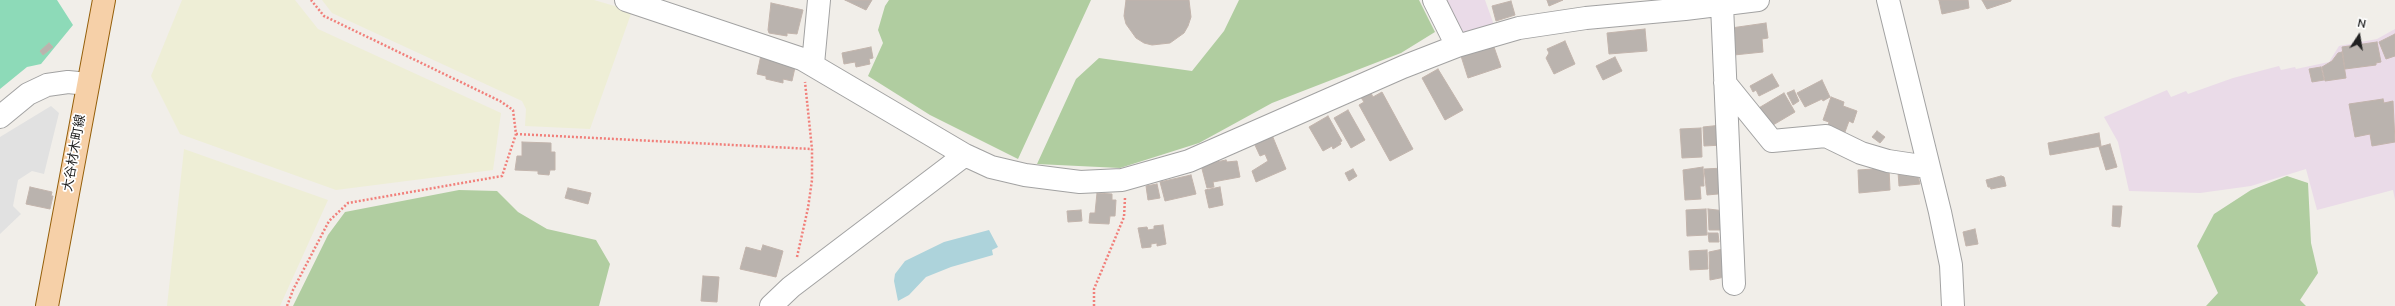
<!DOCTYPE html>
<meta charset="utf-8">
<style>
body{margin:0}
#map{position:relative;width:2395px;height:306px;overflow:hidden;background:#f1eee9;font-family:"Nunito Sans",sans-serif}
canvas{display:block}
.north{position:absolute;left:2339px;top:16px;width:40px;height:40px;-webkit-text-stroke:3px #fff;paint-order:stroke;rotate:12deg;font-size:11px;font-weight:700;line-height:16px;text-align:center;color:#212121}
.north::after{content:'';display:block;margin:auto;width:14px;height:18px;background:#212121;clip-path:polygon(50% 0,100% 100%,50% 72%,0 100%)}
</style>
<div id="map">
<canvas width="2395" height="306"></canvas>
<div class="north">N</div>
</div>
<script>
const context = document.querySelector('canvas').getContext('2d');
context.lineJoin = 'round';
function paint(path, color) { context.fillStyle = color; context.fill(path, 'evenodd'); }
const shape = rows => new Path2D(rows.map(r => 'M' + r).join(''));
function trace(path, color, width, dash) { context.strokeStyle = color; context.lineWidth = width; context.lineCap = dash ? 'butt' : 'round'; context.setLineDash(dash || []); context.stroke(path); }
function drawText(font, color, halo, rows, align = 'center') {
  context.font = font + ' "Nunito Sans","Noto Sans JP",sans-serif'; context.lineWidth = 3.5; context.setLineDash([]); context.textBaseline = 'middle'; context.strokeStyle = halo; context.fillStyle = color; for (const [text, x, y, turn = 0] of rows) {
    context.save(); context.translate(x, y); context.rotate((+turn || 0) * Math.PI / 180); context.textAlign = isNaN(turn) ? turn : align; if (halo) context.strokeText(text, 0, 0); context.fillText(text, 0, 0); context.restore();
  }
}
const industrial = shape([
 [1443,0,1485,0,1494,25,1461,34],
 [2395,29,2395,200,2393,190,2317,210,2306,169,2251,186,2200,193,2129,191,2118,142,2104,117,2167,90,2171,97,2186,91,2188,94,2233,78,2279,66,2281,70,2295,67,2296,69,2329,62,2339,46,2377,39]
]);
const farmland = shape([
 [182,0,295,0,318,29,501,113,493,170,336,190,180,134,151,76],
 [322,0,594,0,632,11,590,129,525,126,526,109,522,101,332,13],
 [184,149,328,200,280,306,167,306]
]);
const forest = shape([
 [889,0,1091,0,1018,159,930,115,868,76,883,43,878,30,885,6],
 [1239,0,1419,0,1435,32,1401,53,1272,103,1199,143,1120,168,1037,164,1076,79,1099,58,1192,71,1224,31],
 [2287,176,2308,183,2311,243,2318,273,2300,300,2306,306,2206,306,2218,293,2197,246,2214,214,2251,190],
 [459,190,497,191,518,212,547,229,596,240,610,264,599,306,293,306,328,235,345,212]
]);
const pitch = shape([
 [0,0,57,0,73,25,41,64,27,67,0,89]
]);
const parking = shape([
 [51,106,59,113,44,174,32,171,18,180,13,206,21,214,0,234,0,137]
]);
const water = shape([
 [989,230,998,247,992,250,993,255,951,267,926,277,909,295,898,301,894,281,895,274,905,261,944,242]
]);
const building = shape([
 [845,0,872,0,866,10,845,0],
 [1126,0,1189,0,1191,17,1188,26,1184,33,1170,43,1152,45,1144,43,1136,38,1126,24,1124,16,1126,0],
 [1547,0,1563,0,1549,6,1547,0],
 [1939,0,1968,0,1969,8,1942,14,1939,0],
 [1982,0,2011,0,2011,1,1987,9,1982,0],
 [1511,1,1515,15,1496,21,1492,6,1511,1],
 [771,3,803,10,797,34,787,33,787,36,769,33,768,30,771,3],
 [1766,23,1768,38,1762,39,1763,52,1734,55,1731,28,1766,23],
 [1645,29,1647,51,1609,54,1607,33,1645,29],
 [2395,34,2395,56,2386,59,2379,42,2395,34],
 [1565,41,1575,64,1554,74,1546,58,1549,53,1547,49,1565,41],
 [2377,42,2381,62,2376,63,2376,65,2345,69,2342,47,2377,42],
 [49,43,53,47,43,55,40,51,49,43],
 [871,47,873,58,869,59,870,64,856,67,855,62,844,64,842,53,871,47],
 [1494,47,1501,67,1468,78,1461,56,1494,47],
 [2342,52,2346,78,2325,81,2322,67,2332,61,2338,53,2342,52],
 [761,55,796,63,792,81,783,79,783,83,766,79,766,76,757,74,761,55],
 [1615,57,1622,71,1603,80,1596,66,1615,57],
 [2321,67,2324,80,2312,82,2309,69,2321,67],
 [1438,69,1463,110,1445,120,1422,78,1438,69],
 [1772,74,1779,86,1759,96,1756,90,1753,92,1750,86,1772,74],
 [1822,80,1830,97,1823,101,1822,99,1805,107,1797,93,1822,80],
 [1794,90,1799,101,1793,105,1787,93,1794,90],
 [1370,91,1373,97,1382,92,1413,149,1390,161,1359,105,1364,102,1360,96,1370,91],
 [1784,93,1795,112,1768,128,1757,109,1784,93],
 [1831,97,1844,102,1843,106,1857,111,1853,123,1849,121,1845,132,1828,126,1829,122,1823,120,1831,97],
 [2383,99,2384,103,2393,101,2395,142,2372,146,2370,134,2355,137,2349,104,2383,99],
 [1348,110,1365,140,1351,148,1334,118,1348,110],
 [1328,116,1342,141,1340,142,1341,144,1333,149,1332,146,1323,151,1309,127,1328,116],
 [1722,125,1723,145,1704,146,1703,127,1722,125],
 [1701,128,1702,157,1682,158,1680,129,1701,128],
 [1877,131,1885,137,1880,143,1872,137,1877,131],
 [2099,133,2101,146,2050,155,2048,143,2099,133],
 [1272,135,1286,169,1256,182,1252,171,1268,161,1265,154,1260,156,1254,143,1272,135],
 [522,142,551,143,551,152,555,152,555,170,550,170,549,175,538,174,538,171,515,170,517,156,522,156,522,142],
 [2110,144,2117,167,2106,170,2099,147,2110,144],
 [1226,160,1227,162,1237,161,1240,177,1213,182,1214,187,1207,188,1201,165,1226,160],
 [1703,167,1704,186,1700,186,1701,199,1685,200,1683,170,1703,167],
 [1724,168,1718,194,1707,195,1704,169,1724,168],
 [1889,168,1890,190,1859,193,1858,170,1889,168],
 [1353,169,1357,176,1349,181,1345,173,1353,169],
 [1898,172,1917,172,1920,184,1899,186,1898,172],
 [1191,175,1196,194,1165,201,1160,182,1191,175],
 [2001,176,2004,177,2006,186,1991,189,1990,187,1988,187,1986,180,2001,176],
 [1157,184,1160,198,1148,200,1146,186,1157,184],
 [30,187,52,192,51,196,53,196,50,209,26,204,30,187],
 [1220,187,1223,205,1209,208,1205,190,1220,187],
 [568,188,591,193,588,204,565,198,568,188],
 [1097,193,1112,194,1112,200,1116,200,1115,216,1110,216,1109,224,1089,223,1090,213,1095,213,1097,193],
 [2113,206,2122,206,2120,227,2112,226,2113,206],
 [1706,209,1707,235,1687,236,1686,210,1706,209],
 [1708,209,1726,211,1727,230,1709,230,1708,209],
 [1081,210,1082,221,1068,222,1067,211,1081,210],
 [1163,225,1166,244,1157,246,1157,243,1151,244,1151,247,1142,248,1138,228,1147,227,1148,230,1154,229,1154,226,1163,225],
 [1975,229,1978,244,1966,246,1963,232,1975,229],
 [1708,233,1718,233,1719,242,1709,242,1708,233],
 [763,245,783,251,776,277,740,269,746,247,761,251,763,245],
 [1728,248,1730,276,1710,280,1709,252,1728,248],
 [1707,250,1708,269,1690,270,1689,251,1707,250],
 [703,276,719,277,717,302,701,301,703,276]
]);
const path = shape([
 [516,134,812,149],
 [797,257,808,208,812,180,812,149,805,82],
 [287,306,293,290,329,221,348,203,502,176,516,134,513,110,500,101,324,16,311,0],
 [1094,306,1094,289,1124,217,1125,198]
]);
const minor = shape([
 [626,0,802,59,965,155],
 [1434,0,1457,46],
 [1888,0,1940,212,1951,265,1953,306],
 [1722,5,1734,284],
 [813,64,819,0],
 [1725,83,1772,141,1826,136,1861,153,1888,161,1928,167],
 [0,117,28,94,47,85,68,82,88,84],
 [771,306,791,287,965,155,991,167,1025,175,1080,182,1122,180,1189,161,1403,67,1457,46,1519,28,1586,18,1685,9,1758,0]
]);
const major = shape([
 [47,306,104,0]
]);
const streetNames = [
 ["大谷材木町線",75,153,-80]
];
paint(industrial, '#eadbe8');
paint(farmland, '#eeeed6');
paint(forest, '#b0cda0');
paint(pitch, '#8ddab8');
paint(parking, '#e1e1e1');
paint(water, '#add3db');
paint(building, '#bab3ae');
trace(building, '#c2b4ac', 1);
trace(minor, '#a2a2a2', 24);
trace(major, '#955f0a', 24);
trace(path, '#f17f7a', 2.5, [2, 2]);
trace(minor, '#fff', 22);
trace(major, '#f6d0a8', 22);
drawText('13px', '#212121', '#fff', streetNames);
</script>
